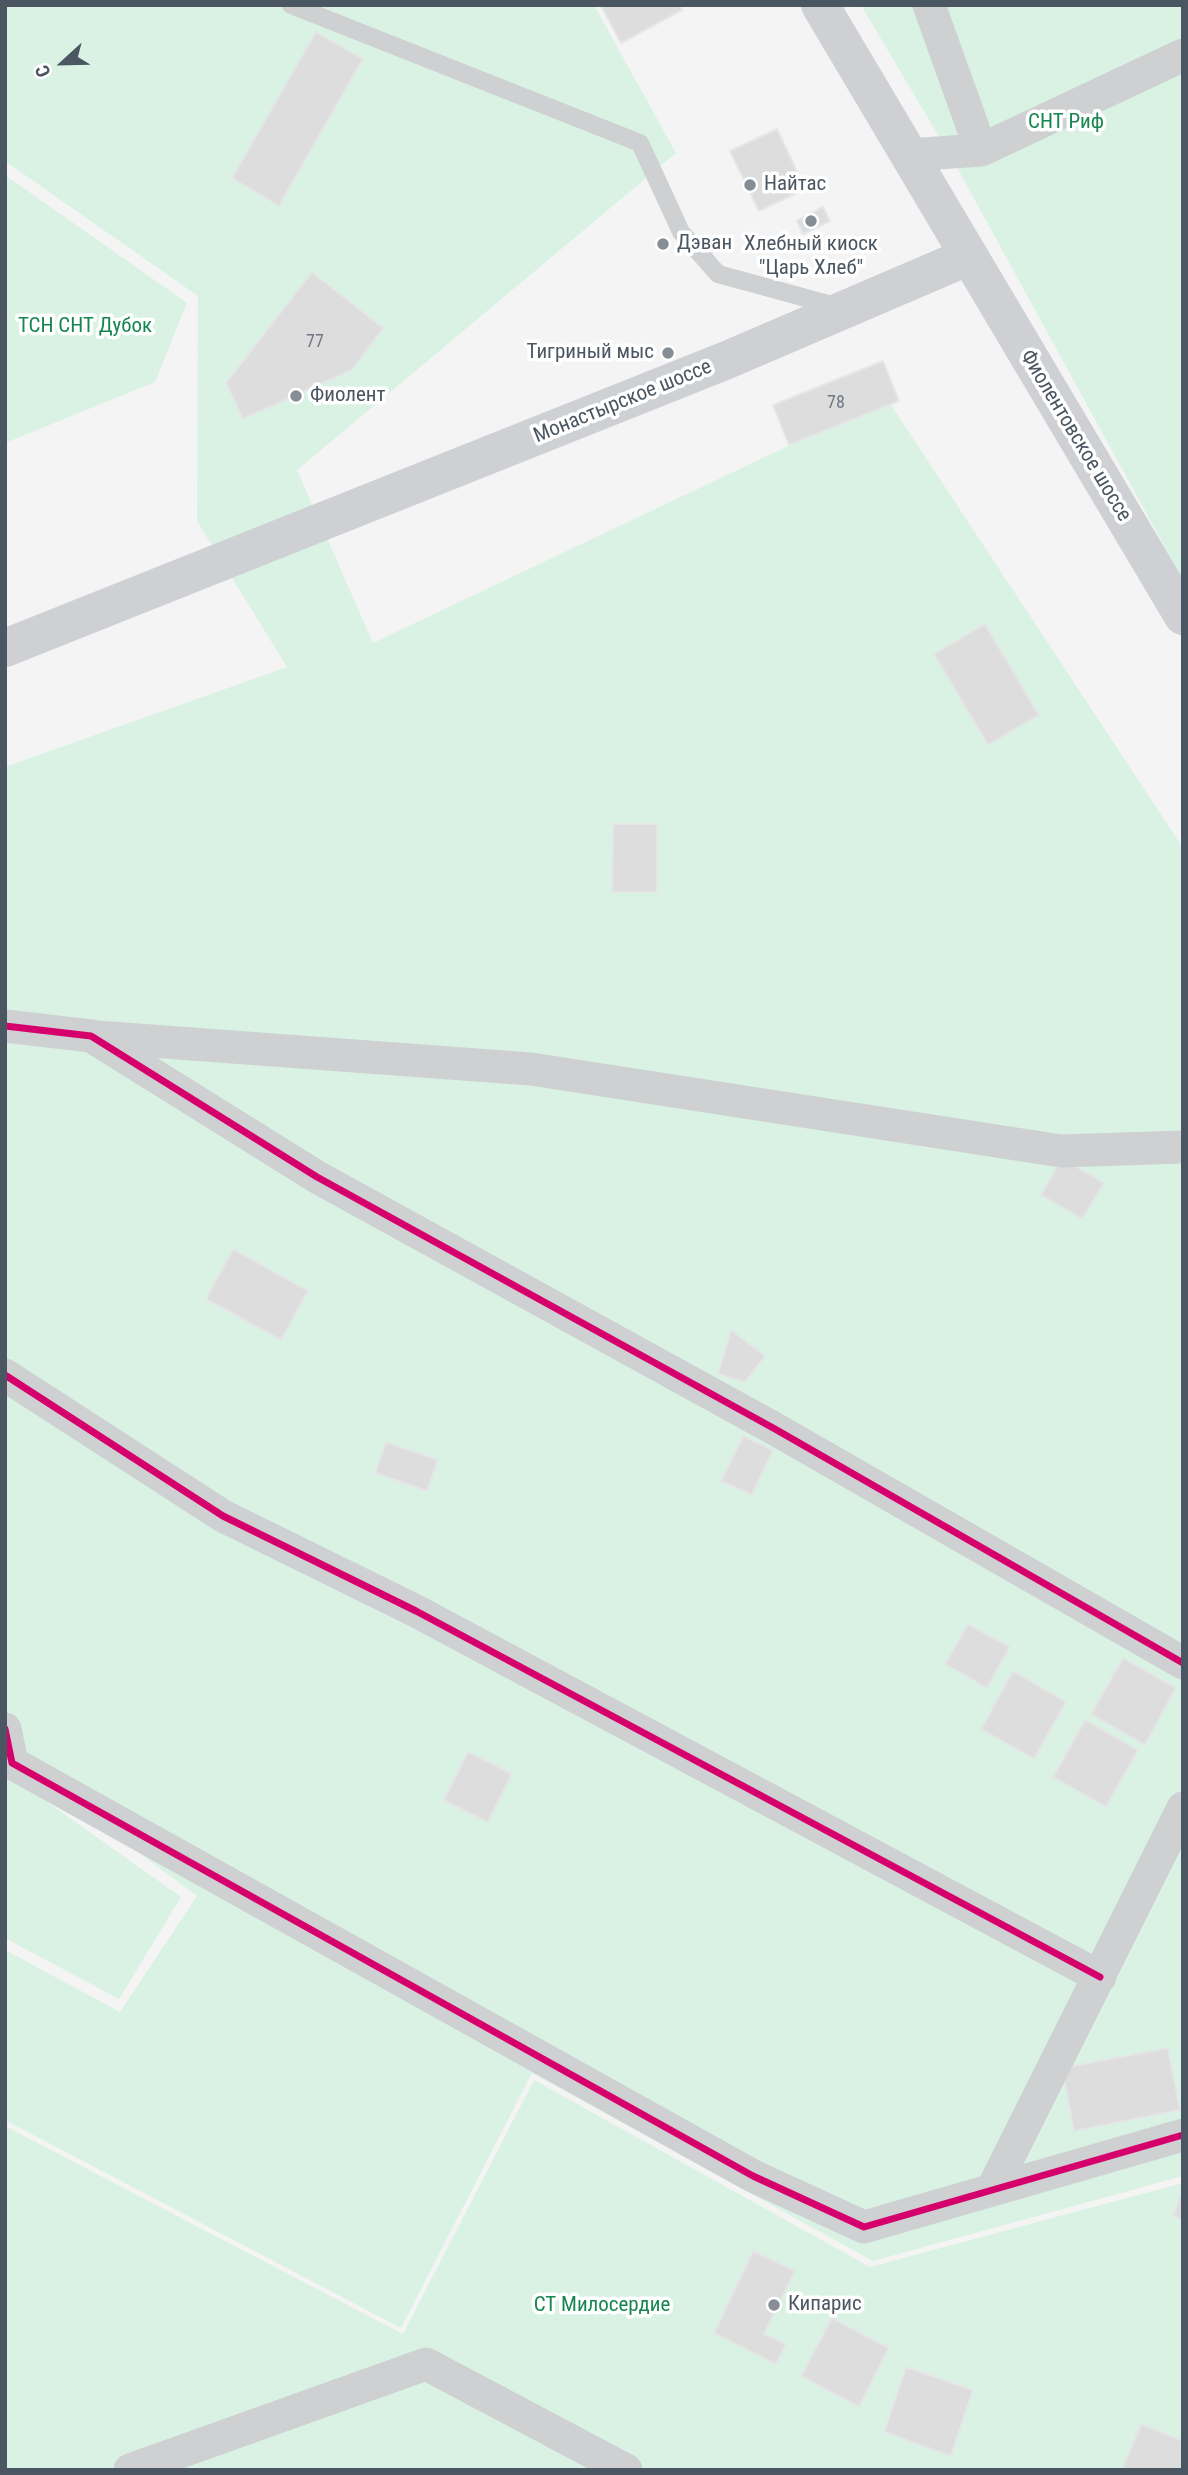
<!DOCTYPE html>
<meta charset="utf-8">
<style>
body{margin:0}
#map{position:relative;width:1188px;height:2475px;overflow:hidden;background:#f4f4f4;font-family:"Roboto Condensed",sans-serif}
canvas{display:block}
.frame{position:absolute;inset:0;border:7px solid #4a5661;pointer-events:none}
.north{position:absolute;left:28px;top:28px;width:70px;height:70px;-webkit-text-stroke:5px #fff;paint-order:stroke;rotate:248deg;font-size:19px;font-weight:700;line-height:28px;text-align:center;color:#4a5661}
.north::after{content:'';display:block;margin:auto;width:24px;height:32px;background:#4a5661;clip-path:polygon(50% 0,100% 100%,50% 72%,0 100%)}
</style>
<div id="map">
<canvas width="1188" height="2475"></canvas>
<div class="frame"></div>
<div class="north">С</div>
</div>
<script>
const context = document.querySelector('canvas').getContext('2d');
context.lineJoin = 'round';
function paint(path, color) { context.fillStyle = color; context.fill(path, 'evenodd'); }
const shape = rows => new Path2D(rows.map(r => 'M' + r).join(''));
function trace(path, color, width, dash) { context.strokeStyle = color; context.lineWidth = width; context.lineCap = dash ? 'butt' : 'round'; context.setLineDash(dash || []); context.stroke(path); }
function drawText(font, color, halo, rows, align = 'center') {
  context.font = font + ' "Roboto Condensed",sans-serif'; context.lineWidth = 7; context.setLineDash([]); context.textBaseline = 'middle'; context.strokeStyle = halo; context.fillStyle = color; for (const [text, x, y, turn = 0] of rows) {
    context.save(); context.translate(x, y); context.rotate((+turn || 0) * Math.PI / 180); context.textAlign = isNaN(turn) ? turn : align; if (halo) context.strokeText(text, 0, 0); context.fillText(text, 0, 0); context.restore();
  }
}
const green = shape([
 [5,5,594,5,676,153,297,470,373,643,887,399,1183,848,1183,2176,873,2261,532,2073,401,2328,5,2120,5,1950,120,2012,197,1896,5,1753,5,767,287,667,197,521,198,296,5,161],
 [861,5,1183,5,1183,580,954,162],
 [5,175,187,303,155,382,5,443],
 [5,1772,181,1897,119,1999,5,1938],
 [534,2080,870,2267,1183,2183,1183,2470,5,2470,5,2126,403,2334]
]);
const building = shape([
 [679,5,682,10,621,43,601,6,679,5],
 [316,32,363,59,279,206,232,178,316,32],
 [777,129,805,189,759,211,730,151,777,129],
 [823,207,830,221,803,234,797,221,823,207],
 [312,272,383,328,352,370,243,419,226,383,312,272],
 [883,361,899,401,789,445,773,405,883,361],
 [985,624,1039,715,988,745,934,654,985,624],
 [613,824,657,824,657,892,612,892,613,824],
 [1062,1158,1104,1183,1082,1219,1041,1195,1062,1158],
 [233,1249,308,1291,281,1340,206,1299,233,1249],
 [731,1330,765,1356,745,1382,718,1374,731,1330],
 [743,1436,773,1450,752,1495,721,1481,743,1436],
 [386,1442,438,1460,427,1491,375,1473,386,1442],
 [968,1624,1010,1647,987,1688,945,1664,968,1624],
 [1123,1658,1176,1688,1145,1745,1091,1714,1123,1658],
 [1013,1671,1066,1702,1034,1759,981,1729,1013,1671],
 [1085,1720,1138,1750,1106,1807,1053,1777,1085,1720],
 [468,1752,512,1774,488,1822,444,1800,468,1752],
 [1168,2048,1180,2110,1074,2131,1062,2068,1168,2048],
 [1183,2188,1183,2220,1173,2216,1183,2188],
 [753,2251,795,2271,764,2334,786,2344,776,2364,714,2333,753,2251],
 [832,2318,889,2348,859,2407,801,2376,832,2318],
 [906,2367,973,2390,951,2456,884,2432,906,2367],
 [1141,2424,1183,2441,1183,2470,1122,2470,1141,2424]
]);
const lane = shape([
 [291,5,640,143,681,232,718,274,839,307]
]);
const street = shape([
 [929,5,981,150],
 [908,155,981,150,1183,55],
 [5,1026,91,1036,317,1177,775,1429,1183,1663],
 [97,1037,531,1069,1061,1151,1183,1147],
 [5,1375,223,1516,416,1611,1100,1977],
 [5,1729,12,1763,753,2176,864,2227,1183,2135],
 [992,2190,1183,1808],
 [130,2470,426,2364,626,2470]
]);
const secondary = shape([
 [820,5,1183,616],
 [5,648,727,360,967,257]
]);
const cycleway = shape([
 [5,1026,91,1036,317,1177,775,1429,1183,1663],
 [5,1375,223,1516,416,1611,1100,1977],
 [5,1729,12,1763,753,2176,864,2227,1183,2135]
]);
const markers = [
 [750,185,7,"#868d94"],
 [811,221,7,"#868d94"],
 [663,244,7,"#868d94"],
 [668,353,7,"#868d94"],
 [296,396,7,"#868d94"],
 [774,2305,7,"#868d94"]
];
const numberNames = [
 ["77",315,342],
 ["78",836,403]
];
const parkNames = [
 ["СНТ Риф",1066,123],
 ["ТСН СНТ Дубок",85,327],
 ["СТ Милосердие",602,2306]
];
const poiNames = [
 ["Найтас",764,185],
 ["Дэван",677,244],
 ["Хлебный киоск",811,245,"center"],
 ["\"Царь Хлеб\"",811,269,"center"],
 ["Тигриный мыс",654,353,"right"],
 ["Фиолент",310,396],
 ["Кипарис",788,2305]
];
const streetNames = [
 ["Монастырское шоссе",623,402,-22],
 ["Фиолентовское шоссе",1075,436,59]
];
paint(green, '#d9f2e3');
paint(building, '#ddddde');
trace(building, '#e5e6e7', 2);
trace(lane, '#ced0d2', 18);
trace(street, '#ced0d2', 33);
trace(secondary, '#ced0d4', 38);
trace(cycleway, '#d6006c', 7);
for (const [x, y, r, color] of markers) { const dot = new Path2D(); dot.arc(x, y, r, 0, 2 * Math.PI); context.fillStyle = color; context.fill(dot); trace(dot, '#fff', 2.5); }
drawText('18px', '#707881', null, numberNames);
drawText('21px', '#17864f', '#fff', parkNames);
drawText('21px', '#4a5661', '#fff', poiNames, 'left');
drawText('21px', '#4a5661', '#fff', streetNames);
</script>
